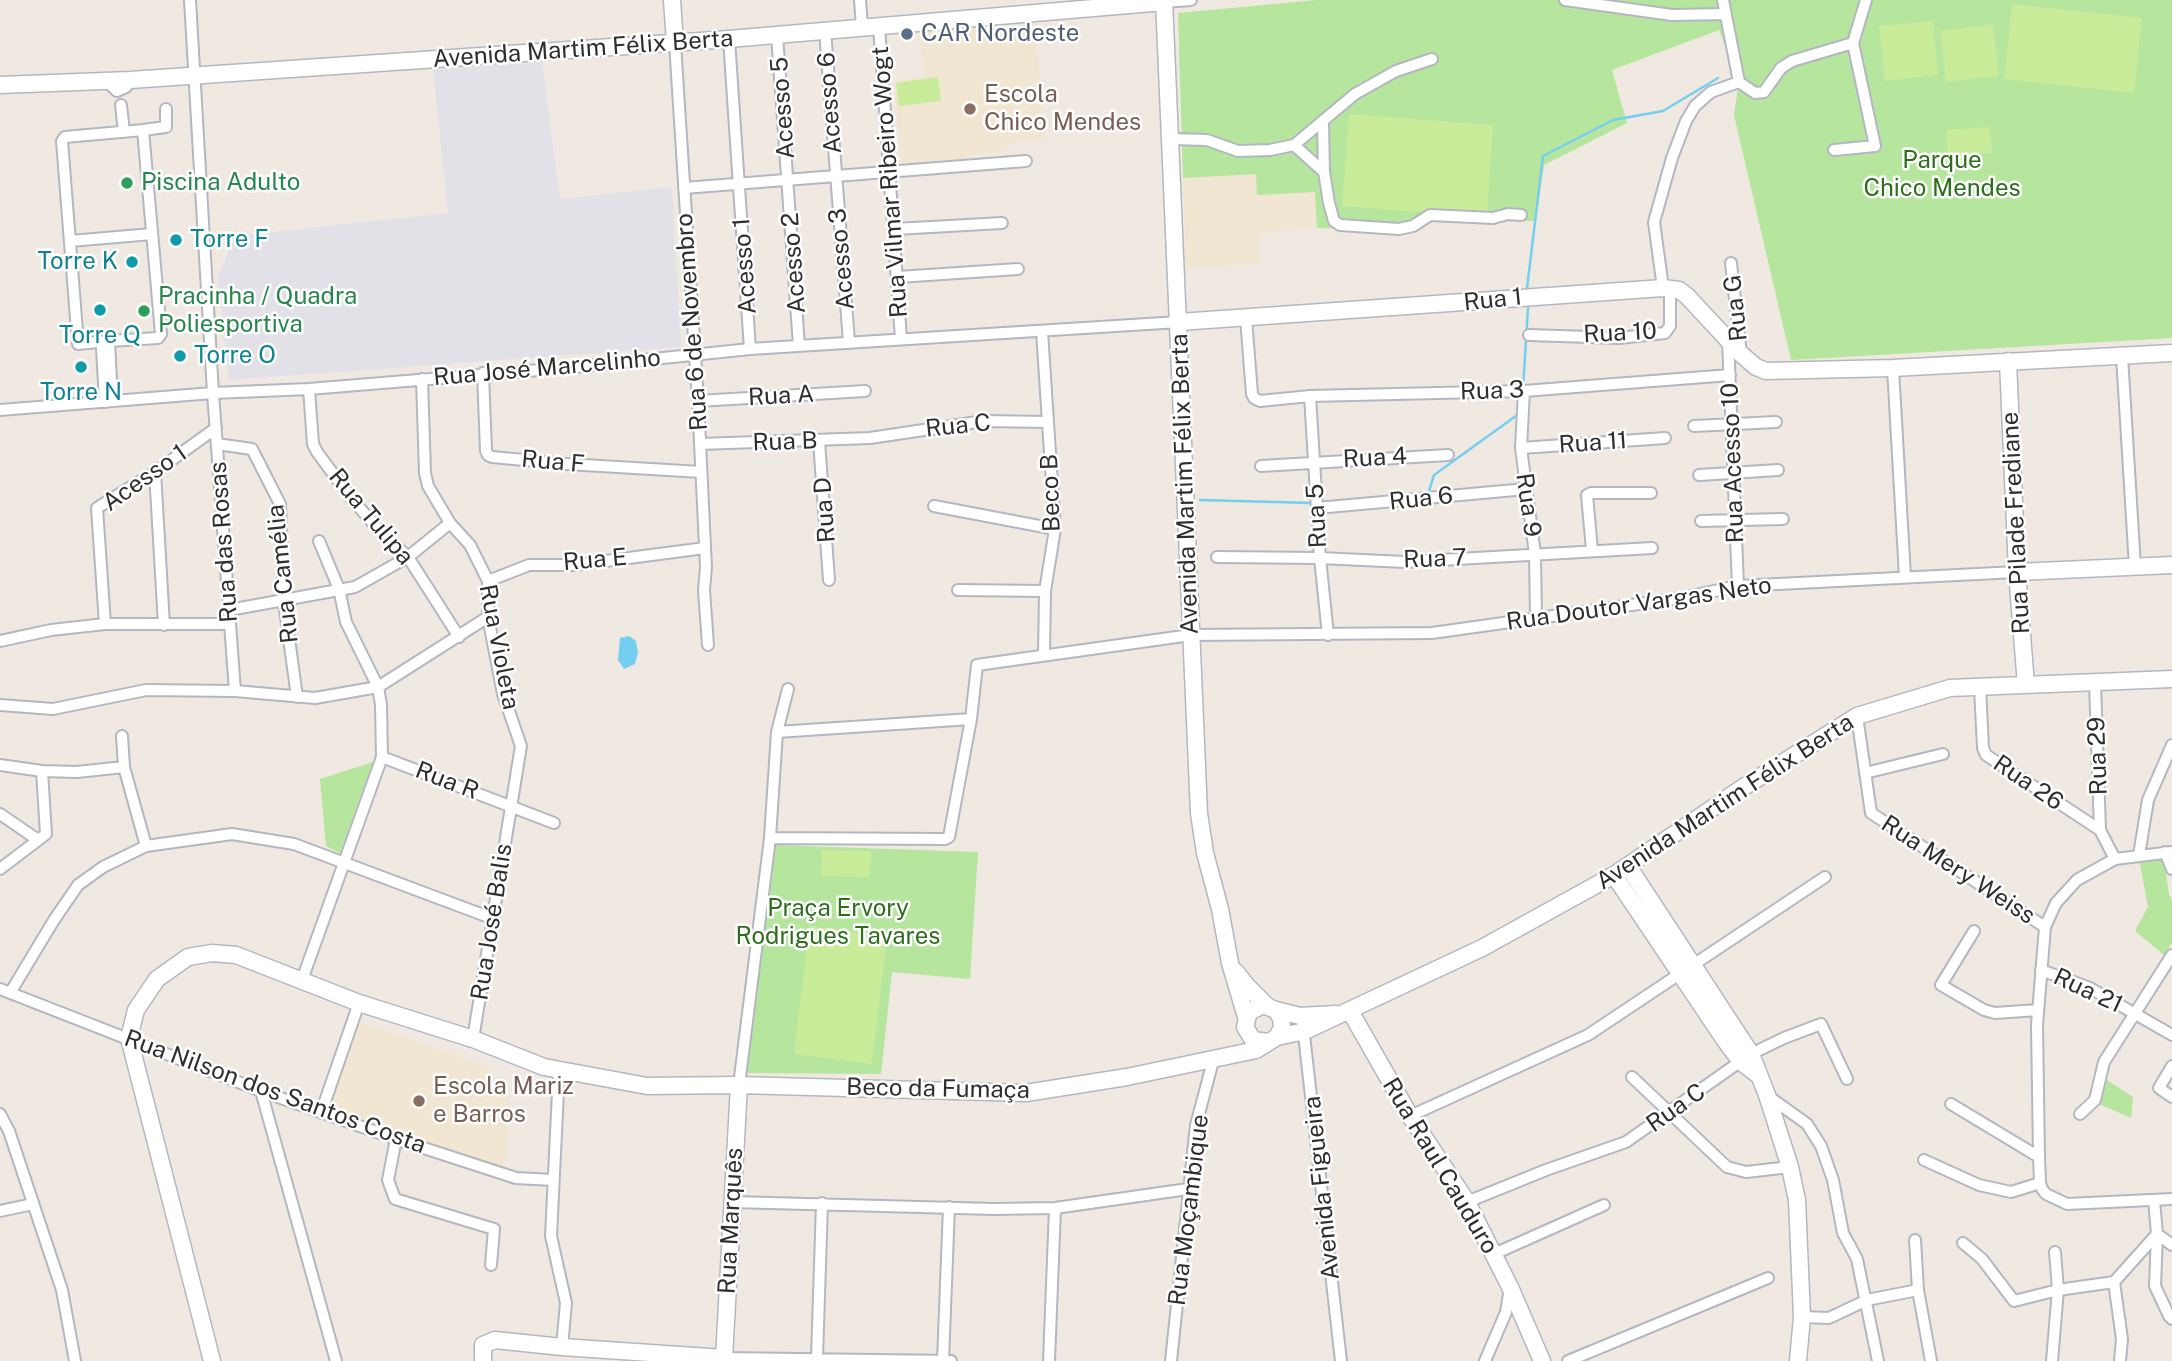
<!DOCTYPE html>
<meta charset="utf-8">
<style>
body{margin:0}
canvas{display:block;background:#efe9e1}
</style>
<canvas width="2172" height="1361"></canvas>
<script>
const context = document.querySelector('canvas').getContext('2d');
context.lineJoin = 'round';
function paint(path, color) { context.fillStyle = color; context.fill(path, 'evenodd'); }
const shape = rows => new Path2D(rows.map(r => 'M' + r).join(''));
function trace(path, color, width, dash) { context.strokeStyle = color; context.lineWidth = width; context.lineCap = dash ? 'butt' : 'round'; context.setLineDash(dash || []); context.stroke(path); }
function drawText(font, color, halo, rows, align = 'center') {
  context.font = font + ' "Public Sans",sans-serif'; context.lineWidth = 5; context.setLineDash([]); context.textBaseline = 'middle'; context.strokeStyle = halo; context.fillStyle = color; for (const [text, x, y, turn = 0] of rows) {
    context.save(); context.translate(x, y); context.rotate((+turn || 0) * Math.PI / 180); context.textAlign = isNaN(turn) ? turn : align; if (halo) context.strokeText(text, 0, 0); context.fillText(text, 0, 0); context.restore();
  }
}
const industrial = shape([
 [542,62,560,199,672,187,681,347,229,380,218,276,235,236,448,213,433,69]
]);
const education = shape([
 [1035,23,1045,138,1010,143,1002,152,969,155,965,159,901,163,894,80,924,77,920,33],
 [1256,174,1257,195,1316,192,1317,228,1259,233,1260,264,1186,268,1183,178],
 [356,1021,489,1067,482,1085,509,1095,506,1169,327,1107]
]);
const green = shape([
 [1317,0,2172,0,2172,338,1791,360,1734,115,1739,82,1719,30,1612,70,1627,123,1544,165,1536,221,1432,222,1413,231,1317,228,1315,192,1257,195,1256,174,1183,178,1178,13],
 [373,762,340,853,326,846,320,779],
 [774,845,978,852,970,979,892,972,881,1074,747,1073],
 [2164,858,2169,895,2172,898,2172,943,2164,955,2135,931,2148,907,2140,863],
 [2102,1077,2133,1097,2131,1118,2099,1104]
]);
const pitch = shape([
 [2012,4,2142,18,2134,93,2004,79],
 [1933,21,1938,75,1885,81,1879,26],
 [1993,24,1999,76,1946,82,1940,31],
 [938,77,941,101,899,106,896,83],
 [1349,114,1493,125,1487,217,1342,206],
 [1990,127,1992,153,1948,156,1946,130],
 [822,850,871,851,870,877,821,876],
 [809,926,887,936,872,1064,794,1054]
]);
const water = shape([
 [629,636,636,641,638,653,635,664,624,669,618,660,620,638]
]);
const stream = shape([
 [1527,288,1543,156,1613,120,1663,111,1718,78],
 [1523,389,1528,308],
 [1428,494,1434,475,1520,413],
 [1200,500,1311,503]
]);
const street = shape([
 [190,0,213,393,235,691],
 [860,0,862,27],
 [1565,0,1672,15,1726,14],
 [1723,0,1739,82,1755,93,1764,92,1781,68,1792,61,1853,43],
 [1164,2,1191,0],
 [879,26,901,339],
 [825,30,849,342],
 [777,35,799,346],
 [729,39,750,349],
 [675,43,698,401,706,567,704,590,708,645],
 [106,81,117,91,126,87,130,80],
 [121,105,124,132],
 [1323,122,1324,172,1329,203,1334,221,1340,225,1399,229,1413,226,1430,215,1493,218,1508,214,1521,215],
 [143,130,166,127,166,109],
 [1171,139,1207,140,1238,151,1270,150,1294,145,1355,94,1396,71,1432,59],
 [1294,145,1324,172],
 [1834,150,1875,146,1853,43,1866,0],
 [684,188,1026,161],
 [895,229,1002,223],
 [70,241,152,234],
 [1731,263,1741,354],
 [898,277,1018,269],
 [1663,288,1654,222,1672,158,1686,121,1695,106,1711,92,1739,82],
 [1246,318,1252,394,1254,398,1260,401,1310,396,1524,391,1730,375],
 [1042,331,1055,529,1045,591,1044,655],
 [1529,335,1619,338,1665,333,1670,326,1670,288],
 [1728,340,1738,586],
 [109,341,78,344,62,141,65,137,143,130,161,334,158,338,109,341,112,401],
 [102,348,105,402],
 [2122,356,2135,567],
 [1893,368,1905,577],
 [483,373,486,451,488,455,492,457,567,464,701,472],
 [422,379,425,473,428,486,450,523,470,545,488,581,488,617,503,694,521,746,473,1039],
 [309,389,313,444,317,452,351,498,379,530,408,557,459,637],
 [1524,391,1521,448,1535,554,1536,619],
 [1310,396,1320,558,1328,635],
 [698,401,865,391],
 [0,410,213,393,309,389,576,367,750,349,1179,322],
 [1694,426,1776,422],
 [819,441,829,580],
 [217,444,252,449,280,504,284,602,297,697],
 [700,444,870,438,984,421,1048,422],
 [1521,448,1665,438],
 [1261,466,1448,455],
 [155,472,164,625],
 [1699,475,1778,470],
 [934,506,1055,529],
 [1317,508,1526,489],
 [1701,521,1783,519],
 [1592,550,1587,495,1591,493,1651,493],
 [1217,557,1320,558,1405,562,1652,548],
 [488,581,529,565,575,565,705,548],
 [958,590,1045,591],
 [229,610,355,587,408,557,450,523],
 [105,624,97,508,155,472,216,428],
 [0,641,51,630,105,624,230,624],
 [2095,683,2100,830],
 [1980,687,1983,748,1986,755,2100,830,2115,859],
 [0,705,53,709,146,690,235,691,315,698,378,687,488,617],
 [1857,716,1871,813,2045,927],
 [777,732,971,719],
 [122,736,124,767,146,846],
 [382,757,554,823],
 [0,765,42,771,77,772,124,767],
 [1865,773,1943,754],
 [0,814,38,840],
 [770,838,945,839,949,837,971,719,977,665,1191,635,1432,633,1681,598,1738,586,2017,572],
 [2165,852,2172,869],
 [2172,852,2115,859,2077,880,2056,903,2045,927,2037,1025,2039,1157,2040,1183,2042,1189,2046,1194,2067,1204,2172,1199],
 [2139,855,2148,800,2172,745],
 [0,869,46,834,42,771],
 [1974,931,1941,985,1984,1010,1995,1013,2038,1010],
 [2041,970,2090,988,2172,1035],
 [302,980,382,757,381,705,378,687,346,622,339,589,319,541],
 [0,989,261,1091,396,1139,516,1178,553,1180],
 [10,993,54,920,78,885,103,867,146,846,232,834,294,844,494,919],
 [1303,1026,1341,1361],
 [2172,1066,2159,1088,2172,1097],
 [559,1071,551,1236,566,1303,562,1347],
 [1632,1077,1727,1167,1746,1172,1790,1167],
 [739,1085,770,838,777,732,788,689],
 [261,1091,336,1361],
 [1768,1096,1807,1124,1821,1146,1833,1180,1843,1233,1857,1259,1878,1361],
 [1951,1104,2039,1157],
 [321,1113,359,1003],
 [0,1114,9,1131,62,1290,75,1361],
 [2080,1114,2095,1100,2104,1062,2172,955],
 [1410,1116,1588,1035,1825,877],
 [396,1139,388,1180,395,1199,494,1229,491,1265],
 [1924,1160,1979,1185,2011,1192,2040,1183],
 [732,1202,994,1209,1055,1208,1188,1189],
 [1467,1202,1546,1170,1626,1142,1751,1054,1784,1038,1821,1024,1847,1079],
 [0,1211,33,1204],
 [2157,1234,2155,1286,2169,1316,2172,1319],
 [2157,1234,2172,1245],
 [1915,1240,1918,1290,1931,1361],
 [1963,1243,1982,1259,2014,1301,2058,1290,2114,1282],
 [1494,1254,1604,1205],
 [1802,1317,1829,1318,1867,1300,1918,1290],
 [724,1358,951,1361],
 [817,1358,822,1203],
 [943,1361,949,1207],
 [1049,1361,1055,1208],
 [1171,1361,1196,1125,1213,1061],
 [1485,1361,1506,1312,1510,1288],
 [1568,1361,1768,1278],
 [2052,1361,2058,1290,2055,1252],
 [2120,1361,2122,1339,2114,1282,2157,1234,2154,1200]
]);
const secondary = shape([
 [672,0,675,43],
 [1164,0,1199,813,1205,853,1220,909,1230,963,1246,1017],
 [0,85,130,80,729,39,1164,2],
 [1179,322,1663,288,1679,290,1687,296,1741,354,1756,367,1766,371,1893,368,2172,353],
 [2008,361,2017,572,2026,685],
 [2017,572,2172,565],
 [1628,866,1751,1054,1767,1095,1790,1167,1797,1200,1802,1317,1798,1361],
 [1614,875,1724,1039,1741,1062,1758,1075],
 [1236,972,1247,986,1267,1006],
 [1276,1010,1300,1016,1336,1014],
 [1350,1011,1410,1116,1467,1202,1510,1287,1542,1361],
 [1277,1037,1305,1031,1482,948,1614,875,1739,790,1857,716,1950,688,2172,679],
 [212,1361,129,1038,136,1010,157,979,188,957,212,953,236,955,359,1003,473,1039,544,1067,647,1086,739,1085,1026,1093,1127,1077,1256,1050,1277,1037,1282,1028,1281,1018,1276,1010,1263,1005,1249,1012,1245,1027,1253,1040,1268,1042],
 [483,1361,483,1345,495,1340,562,1347,724,1358,739,1085]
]);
const markers = [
 [907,34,7,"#5c6f8a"],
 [970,109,7,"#8d6e63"],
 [127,183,7,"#2e9e5b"],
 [176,240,7,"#0f9aa8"],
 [132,262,7,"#0f9aa8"],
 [100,310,7,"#0f9aa8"],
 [144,311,7,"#2e9e5b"],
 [180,356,7,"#0f9aa8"],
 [81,367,7,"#0f9aa8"],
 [419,1101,7,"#8d6e63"]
];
const serviceNames = [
 ["CAR Nordeste",921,34]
];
const streetNames = [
 ["Avenida Martim Félix Berta",583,49,-4],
 ["Acesso 6",830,103,-94],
 ["Acesso 5",783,108,-94],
 ["Rua Vilmar Ribeiro Wogt",890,182,-94],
 ["Acesso 3",842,259,-95],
 ["Acesso 2",794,263,-94],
 ["Acesso 1",745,266,-94],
 ["Rua 1",1493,300,-6],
 ["Rua G",1736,308,-96],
 ["Rua 6 de Novembro",692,322,-94],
 ["Rua 10",1620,333,-3],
 ["Rua José Marcelinho",547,368,-5],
 ["Rua 3",1492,391,-2],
 ["Rua A",781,396,-3],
 ["Rua C",958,426,-6],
 ["Rua B",785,442,-2],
 ["Rua 11",1593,443,-4],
 ["Rua 4",1375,458,-3],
 ["Rua F",553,462,5],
 ["Rua Acesso 10",1733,463,-92],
 ["Acesso 1",145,478,-35],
 ["Avenida Martim Félix Berta",1185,484,-92],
 ["Beco B",1051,493,-92],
 ["Rua 6",1421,499,-6],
 ["Rua 9",1528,505,82],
 ["Rua D",825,510,-94],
 ["Rua 5",1317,516,-93],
 ["Rua Tulipa",371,517,50],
 ["Rua Pilade Frediane",2016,523,-93],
 ["Rua das Rosas",224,542,-94],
 ["Rua 7",1435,559,-2],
 ["Rua E",595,560,-5],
 ["Rua Camélia",283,574,-96],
 ["Rua Doutor Vargas Neto",1639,604,-8],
 ["Rua Violeta",499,647,79],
 ["Rua 29",2098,756,-92],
 ["Rua R",447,781,21],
 ["Rua 26",2028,783,34],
 ["Avenida Martim Félix Berta",1725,802,-33],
 ["Rua Mery Weiss",1958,870,33],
 ["Rua José Balis",492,922,-81],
 ["Rua 21",2088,991,25],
 ["Beco da Fumaça",938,1089,1],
 ["Rua Nilson dos Santos Costa",275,1092,20],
 ["Rua C",1676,1108,-35],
 ["Rua Raul Cauduro",1440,1166,59],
 ["Avenida Figueira",1322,1188,-96],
 ["Rua Moçambique",1189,1210,-83],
 ["Rua Marquês",731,1221,-87]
];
const educationNames = [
 ["Escola",984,95],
 ["Chico Mendes",984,123],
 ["Escola Mariz",433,1087],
 ["e Barros",433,1115]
];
const parkNames = [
 ["Parque",1942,161],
 ["Chico Mendes",1942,189],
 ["Praça Ervory",838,909],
 ["Rodrigues Tavares",838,937]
];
const leisureNames = [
 ["Piscina Adulto",141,183],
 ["Pracinha / Quadra",158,297],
 ["Poliesportiva",158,325]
];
const cultureNames = [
 ["Torre F",190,240],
 ["Torre K",118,262,"right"],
 ["Torre Q",100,336,"center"],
 ["Torre O",194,356],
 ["Torre N",81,393,"center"]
];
paint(industrial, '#e3e1e8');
paint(education, '#f0e6d1');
paint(green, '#b6e59e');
paint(pitch, '#c9ec9a');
paint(water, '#75cff0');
trace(stream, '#75cff0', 2.5);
trace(street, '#b4b7c1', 14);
trace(secondary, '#b4b7c1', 19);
trace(street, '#fff', 10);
trace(secondary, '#fff', 16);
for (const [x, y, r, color] of markers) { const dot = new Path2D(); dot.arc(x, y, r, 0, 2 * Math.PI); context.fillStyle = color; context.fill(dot); trace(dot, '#fff', 2.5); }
drawText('24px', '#4e5e75', '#fff', serviceNames, 'left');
drawText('24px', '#2e2e2e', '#fff', streetNames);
drawText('24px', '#785e54', '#fff', educationNames, 'left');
drawText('24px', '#2c6e1b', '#fff', parkNames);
drawText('24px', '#27864d', '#fff', leisureNames, 'left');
drawText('24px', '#0d838f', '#fff', cultureNames, 'left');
</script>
